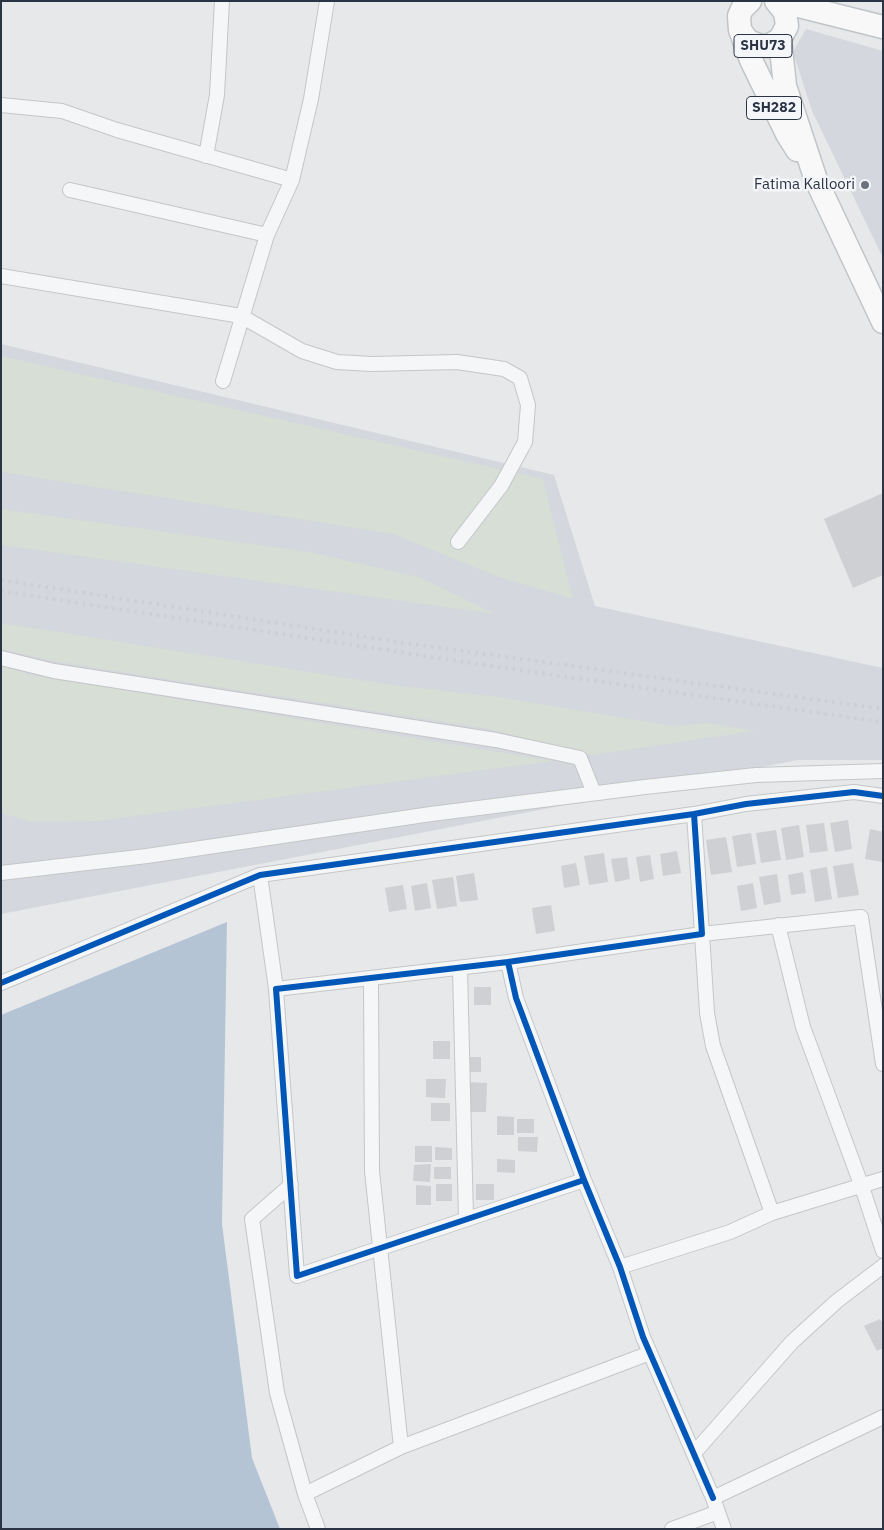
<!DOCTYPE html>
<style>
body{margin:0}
#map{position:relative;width:884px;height:1530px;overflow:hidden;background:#e6e8ea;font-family:"IBM Plex Sans",sans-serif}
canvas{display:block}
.frame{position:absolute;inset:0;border:2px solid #2b3445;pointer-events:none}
</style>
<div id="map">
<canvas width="884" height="1530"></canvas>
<div class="frame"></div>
</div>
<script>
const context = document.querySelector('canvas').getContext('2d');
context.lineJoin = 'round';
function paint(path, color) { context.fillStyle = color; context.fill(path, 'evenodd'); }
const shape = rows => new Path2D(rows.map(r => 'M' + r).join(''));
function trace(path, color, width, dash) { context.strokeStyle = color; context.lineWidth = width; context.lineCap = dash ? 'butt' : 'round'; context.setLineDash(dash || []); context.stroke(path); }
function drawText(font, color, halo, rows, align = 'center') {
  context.font = font + ' "IBM Plex Sans",sans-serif'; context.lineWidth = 5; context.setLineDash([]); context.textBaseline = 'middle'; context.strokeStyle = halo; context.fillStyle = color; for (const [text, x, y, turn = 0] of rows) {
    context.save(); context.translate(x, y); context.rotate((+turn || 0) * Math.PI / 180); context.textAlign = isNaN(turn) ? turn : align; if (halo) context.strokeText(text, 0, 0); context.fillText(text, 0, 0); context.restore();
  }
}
const built = shape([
 [806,29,883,51,883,258,812,111,793,52],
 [1,344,554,475,595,606,883,668,883,760,798,760,1,914]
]);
const green = shape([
 [1,356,543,479,573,599,496,576,393,534,1,472],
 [1,509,310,552,422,578,495,614,1,545],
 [1,623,386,684,498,697,673,726,708,723,755,731,593,755,489,729,58,662,1,649],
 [1,665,30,675,553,761,98,821,32,822,1,813]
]);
const water = shape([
 [227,922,222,1224,252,1458,280,1529,1,1529,1,1015]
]);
const building = shape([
 [883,493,883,575,853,588,824,519],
 [848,820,852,849,835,852,830,823],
 [824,823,828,851,810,853,806,825],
 [799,825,804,857,786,860,781,828],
 [870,829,883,832,883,862,865,859],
 [776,830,781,860,761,863,756,833],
 [751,833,756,864,737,867,732,836],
 [726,837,732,872,711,875,706,840],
 [677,851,681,873,663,876,660,854],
 [604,853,608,882,589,885,584,856],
 [650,855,654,879,640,882,636,857],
 [627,857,630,879,615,882,611,859],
 [576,863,580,885,564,888,561,866],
 [853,863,859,895,838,898,833,866],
 [827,867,832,899,815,902,810,870],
 [803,872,806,893,791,895,788,875],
 [474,873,478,900,460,902,456,876],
 [777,874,781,902,764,905,759,877],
 [453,877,457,906,437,909,432,880],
 [427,883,431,908,415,911,411,886],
 [753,883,757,908,741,911,737,886],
 [403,885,407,909,389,912,385,888],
 [551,905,555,931,536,934,532,908],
 [474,987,491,987,491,1005,474,1005],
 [433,1041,450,1041,450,1059,433,1059],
 [468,1057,481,1057,481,1072,468,1072],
 [426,1079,446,1079,445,1098,426,1097],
 [468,1082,487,1083,486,1112,468,1112],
 [431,1103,450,1103,450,1121,431,1121],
 [497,1116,514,1117,514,1135,497,1135],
 [517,1119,534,1119,534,1133,517,1133],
 [518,1137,538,1137,537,1152,518,1151],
 [415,1146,432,1146,432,1162,415,1162],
 [435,1147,452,1148,452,1160,435,1160],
 [497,1159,515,1160,515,1173,497,1172],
 [431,1164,430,1182,413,1181,414,1165],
 [434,1167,451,1167,451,1179,434,1179],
 [436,1184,452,1184,452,1201,436,1201],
 [476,1184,494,1184,494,1200,476,1200],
 [416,1185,431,1186,431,1205,416,1205],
 [880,1319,883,1324,883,1348,877,1351,864,1326]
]);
const minor = shape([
 [1,105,62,111,117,130,292,180],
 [206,156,217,95,222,1],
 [70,190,267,235],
 [1,276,241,316,302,351,337,362,372,364,457,362,504,369,520,378,528,405,525,442,501,486,458,542],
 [223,381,267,235,292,180,311,99,327,1],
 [1,658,54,671,496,740,580,758,594,793],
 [694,814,702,934,508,962,516,998,584,1180,620,1267,643,1337,713,1498],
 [1,873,147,856,431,814,645,787,756,775,883,771],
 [260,875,276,989],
 [778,925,803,1027,862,1187,883,1251],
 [508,962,276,989,297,1276,584,1180],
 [460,968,466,1219],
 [371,980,372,1171,401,1447,650,1353],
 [1,983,260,875,694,814,746,804,854,792,883,796],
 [291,1185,252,1219,277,1393,305,1494,318,1529],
 [772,1213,713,1046,707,1013,702,934,861,917,883,1064],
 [620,1267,730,1232,772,1213,883,1179],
 [695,1452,792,1342,837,1301,883,1266],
 [305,1494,401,1447],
 [672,1529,718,1512],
 [724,1529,713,1498,883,1417]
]);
const primary = shape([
 [750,1,742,9,739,16,740,30,748,41,761,46,768,46,780,39,787,26,785,12,776,1],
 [779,1,883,27],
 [740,30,751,60,787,134,797,150],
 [780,39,785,86,816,180,883,322]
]);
const rail = shape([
 [1,580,399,642,883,709],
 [1,591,497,667,883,722]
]);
const cycleway = shape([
 [694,814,702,934,508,962,516,998,584,1180,620,1267,643,1337,713,1498],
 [508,962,276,989,297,1276,584,1180],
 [1,983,260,875,694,814,746,804,854,792,883,796]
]);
const markers = [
 [865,185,5,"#6c737f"]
];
const shields = [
 [763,46,58],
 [774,108,55]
];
const shieldNames = [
 ["SHU73",763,46],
 ["SH282",774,108]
];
const poiNames = [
 ["Fatima Kalloori",855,185]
];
paint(built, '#d4d7dd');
paint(green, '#d6ded6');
paint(water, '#b4c4d5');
paint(building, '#ced0d3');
trace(minor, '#c4c6c8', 16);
trace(primary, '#c2c5c8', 25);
trace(minor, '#f5f6f7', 14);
trace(primary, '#f8f8f8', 22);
trace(rail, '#cecfd2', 4, [2.5, 5]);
trace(cycleway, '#0057b8', 6);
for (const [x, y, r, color] of markers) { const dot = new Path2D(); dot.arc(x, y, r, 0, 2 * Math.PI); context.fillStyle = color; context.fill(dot); trace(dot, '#f4f6f9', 2); }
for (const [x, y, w] of shields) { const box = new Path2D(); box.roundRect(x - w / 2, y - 11.5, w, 23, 4); context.fillStyle = '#f4f6f9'; context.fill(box); trace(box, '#2b3445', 1); }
drawText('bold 14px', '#2b3445', null, shieldNames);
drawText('15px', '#2b3445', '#f4f6f9', poiNames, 'right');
</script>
